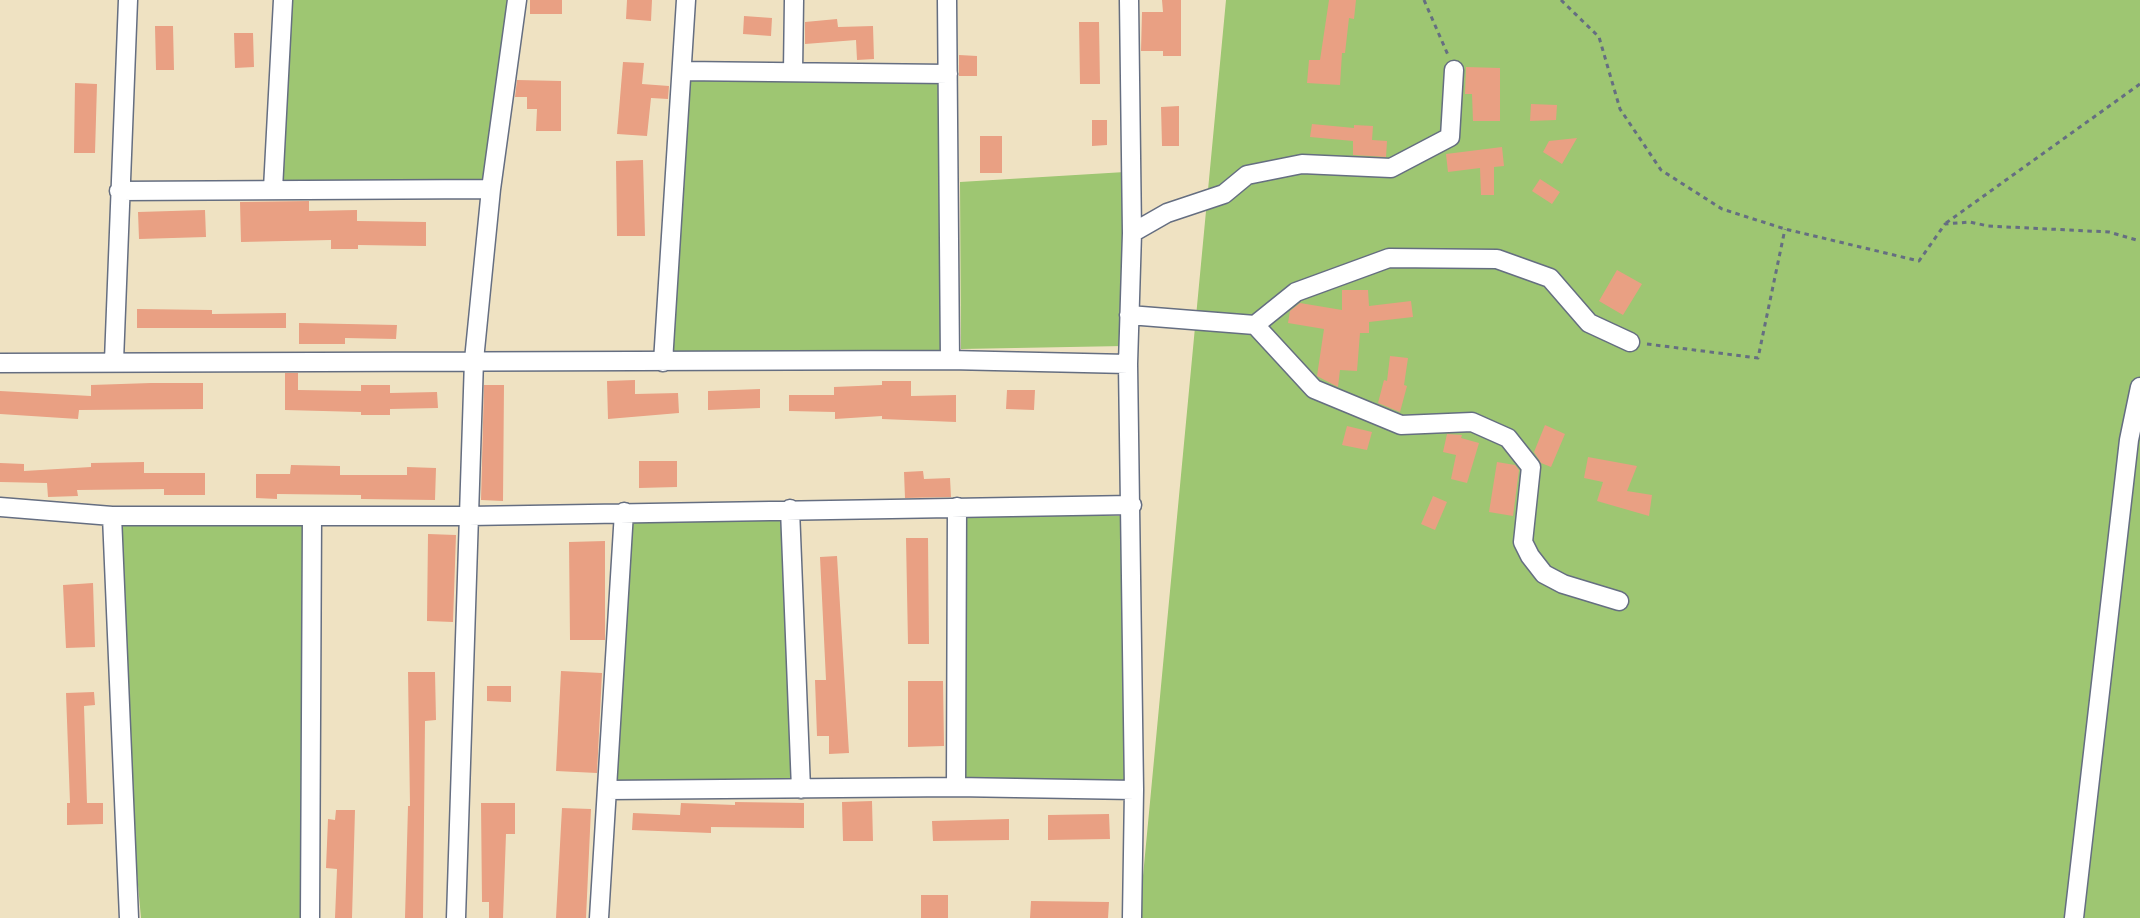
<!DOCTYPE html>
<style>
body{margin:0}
canvas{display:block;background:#efe2c2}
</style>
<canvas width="2140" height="918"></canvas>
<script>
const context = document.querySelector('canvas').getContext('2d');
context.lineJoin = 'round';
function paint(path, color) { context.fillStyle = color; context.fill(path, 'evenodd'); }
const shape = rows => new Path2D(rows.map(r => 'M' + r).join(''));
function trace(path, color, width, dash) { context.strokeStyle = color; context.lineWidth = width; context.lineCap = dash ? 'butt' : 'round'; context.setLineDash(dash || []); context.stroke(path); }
const green = shape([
 [290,0,510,0,484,180,283,181],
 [1226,0,2140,0,2140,918,1139,918],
 [942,76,942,350,666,354,688,80],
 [1125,172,1124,346,961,349,960,182],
 [959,515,1123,516,1126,783,961,780],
 [781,518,791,568,790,778,613,783,629,521],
 [275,519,306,525,301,918,141,918,123,719,120,521]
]);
const building = shape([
 [530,0,562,0,562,14,530,14],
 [627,0,652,0,651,21,626,19],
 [1162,0,1181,0,1181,56,1163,56,1163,51,1141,51,1142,12,1163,12],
 [1329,0,1356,0,1354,19,1349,18,1345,53,1342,53,1340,85,1307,83,1309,60,1320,60],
 [744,16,772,18,771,36,743,34],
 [837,19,838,27,873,26,874,59,857,60,856,40,805,44,805,22],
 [1079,22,1099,22,1100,84,1080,84],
 [155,26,173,26,174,70,156,70],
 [234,33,253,33,254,67,235,68],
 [959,55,977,56,977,76,959,76],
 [623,62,644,63,642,84,669,86,668,99,651,98,647,136,617,134],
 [1466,67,1500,68,1500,121,1473,121,1472,94,1465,94],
 [517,80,561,81,561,131,536,131,537,109,527,109,527,97,515,97],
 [75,83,97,84,95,153,74,153],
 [1531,104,1557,105,1556,120,1530,121],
 [1179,106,1179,146,1162,146,1161,107],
 [1092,120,1107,120,1107,145,1092,146],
 [1312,124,1354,128,1354,125,1373,126,1372,140,1387,141,1386,157,1353,155,1353,141,1310,137],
 [980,136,1002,136,1002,173,980,173],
 [1577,138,1562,164,1543,152,1549,141],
 [1502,147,1504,166,1494,167,1494,195,1481,195,1480,168,1448,172,1446,154],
 [643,160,645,236,617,236,616,161],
 [1540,179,1560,192,1552,204,1532,191],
 [309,201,309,211,357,210,357,221,426,222,426,246,358,245,358,249,331,249,331,240,241,242,240,202],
 [205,210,206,237,139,239,138,212],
 [1617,270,1642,284,1623,315,1599,301],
 [1342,290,1368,290,1369,306,1411,301,1413,317,1369,322,1369,333,1360,333,1357,371,1340,370,1338,387,1317,376,1324,329,1288,323,1290,311,1300,303,1342,310],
 [137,309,212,310,212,314,286,313,286,328,137,328],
 [299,323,397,325,396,339,345,338,345,344,299,344],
 [1390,356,1408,358,1404,385,1407,386,1400,412,1378,403,1384,380,1387,381],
 [285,373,298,373,298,390,361,391,361,385,390,385,390,393,437,392,438,408,390,409,390,415,361,415,361,412,285,410],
 [635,380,635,394,678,393,679,413,608,419,607,381],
 [882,381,911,381,911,396,956,395,956,422,882,419,882,416,835,419,835,412,789,411,789,395,834,395,834,387,882,385],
 [151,383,203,383,203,409,79,410,78,419,0,414,0,391,91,396,91,385],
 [484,385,504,385,503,501,481,500],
 [760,389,760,408,708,410,708,391],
 [1007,390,1035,390,1034,410,1006,409],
 [1545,425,1565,434,1551,467,1541,463,1534,452],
 [1347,426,1372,432,1367,450,1342,445],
 [1447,434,1462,435,1461,438,1479,443,1467,483,1451,479,1456,455,1443,452],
 [1588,457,1637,466,1627,491,1652,495,1649,516,1597,501,1603,482,1584,478],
 [639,461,677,461,677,487,639,488],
 [144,462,144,473,205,473,205,495,164,495,164,489,77,490,78,496,48,497,47,483,0,482,0,463,24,464,24,471,91,467,91,463],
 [1497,462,1515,465,1519,470,1513,516,1489,512],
 [291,465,340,466,340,475,407,475,407,467,436,468,435,500,361,499,361,495,277,494,277,499,256,498,256,474,290,474],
 [923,471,924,479,950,478,951,497,905,498,904,472],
 [1433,496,1447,502,1435,530,1421,524],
 [428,534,456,535,453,622,427,621],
 [906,538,928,538,929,644,908,644],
 [605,541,605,640,570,640,569,542],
 [837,556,849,753,829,754,829,736,817,736,815,680,826,680,820,557],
 [93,583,95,647,66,648,63,585],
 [561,671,602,673,597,773,556,771],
 [408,672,435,672,436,720,425,721,423,918,405,918,408,806,410,806],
 [908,681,943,681,944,746,908,747],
 [487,686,511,686,511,702,487,701],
 [94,692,95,705,84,706,87,803,103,803,103,824,67,825,67,803,70,803,66,693],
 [872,801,873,841,843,841,842,802],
 [735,802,804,803,804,828,711,827,711,833,632,830,633,813,680,815,681,803,735,805],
 [481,803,515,803,515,834,506,834,503,918,489,918,489,902,482,902],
 [562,808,591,809,586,918,556,918],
 [336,810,355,810,352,918,335,918,337,869,326,868,328,819,335,820],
 [1109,814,1110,839,1048,840,1048,815],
 [1009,819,1009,840,933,841,932,821],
 [921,895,948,895,948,918,921,918],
 [1031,901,1109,902,1108,918,1030,918]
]);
const path = shape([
 [1424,0,1448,55],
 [1561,0,1599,37,1620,109,1661,170,1722,209,1785,229,1919,261,1945,224,1970,222,1988,226,2109,232,2140,241],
 [1946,223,2140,84],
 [1647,344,1758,358,1785,229]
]);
const minor = shape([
 [947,0,950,360],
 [1129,0,1132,233,1128,364,1134,790,1132,918],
 [682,71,948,74],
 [793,72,794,0],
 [273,189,283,0],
 [119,191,491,189],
 [1132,233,1167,213,1224,194,1247,175,1302,164,1391,168,1450,137,1454,70],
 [1129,315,1255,325,1296,292,1389,258,1497,259,1550,278,1589,323,1630,342],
 [1255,325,1314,389,1401,425,1472,422,1508,438,1531,467,1523,542,1530,556,1544,574,1563,584,1619,601],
 [114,361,128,0],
 [663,362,686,0],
 [0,363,950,360,1128,364],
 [0,507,112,516,469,516,1132,505],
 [790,509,801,789],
 [112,516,129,918],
 [956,787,957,507],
 [607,790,956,787,1134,790],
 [310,918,312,516],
 [456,918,474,360,491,189,517,0],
 [599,918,624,512],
 [2074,918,2129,440,2140,387]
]);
paint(green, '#9ec672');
paint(building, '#e9a083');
trace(minor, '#656e81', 21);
trace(path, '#656e81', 3, [4.5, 4.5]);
trace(minor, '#fff', 18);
</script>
